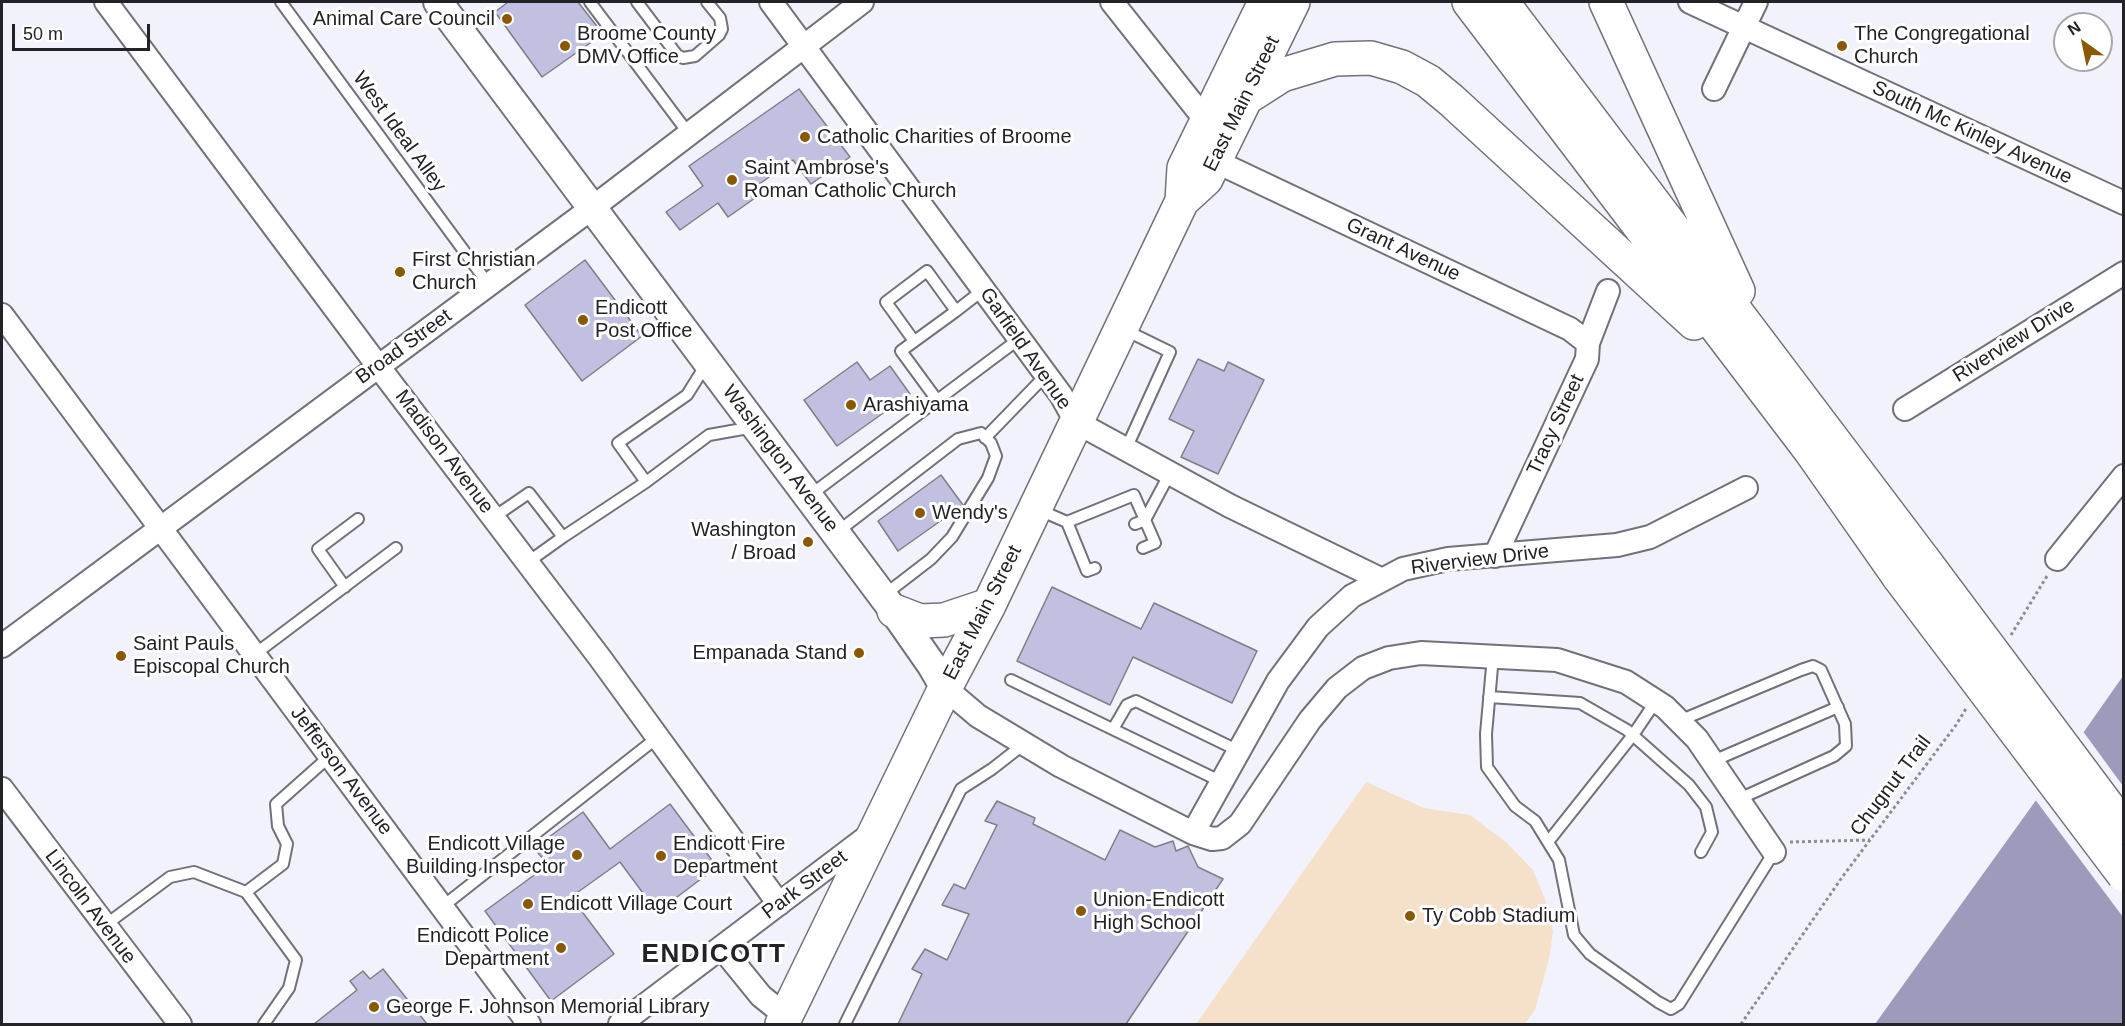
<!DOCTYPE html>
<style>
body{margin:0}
#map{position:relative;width:2125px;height:1026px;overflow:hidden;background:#f2f2fc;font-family:Arial,sans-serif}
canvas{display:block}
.frame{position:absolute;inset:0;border:3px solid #232327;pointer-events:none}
.north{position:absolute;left:2053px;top:12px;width:60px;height:60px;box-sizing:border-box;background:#fff;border:2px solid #a7a7a9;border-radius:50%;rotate:327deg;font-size:16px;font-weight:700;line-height:24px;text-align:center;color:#232327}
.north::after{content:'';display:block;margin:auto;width:21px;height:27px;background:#8a5800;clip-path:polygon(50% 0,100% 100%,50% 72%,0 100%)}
.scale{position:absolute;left:12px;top:24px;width:138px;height:27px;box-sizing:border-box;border:3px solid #232327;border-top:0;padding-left:8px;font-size:18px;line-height:21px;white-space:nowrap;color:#232327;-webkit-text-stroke:4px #fff;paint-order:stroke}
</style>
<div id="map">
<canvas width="2125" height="1026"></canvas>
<div class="frame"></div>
<div class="north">N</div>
<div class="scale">50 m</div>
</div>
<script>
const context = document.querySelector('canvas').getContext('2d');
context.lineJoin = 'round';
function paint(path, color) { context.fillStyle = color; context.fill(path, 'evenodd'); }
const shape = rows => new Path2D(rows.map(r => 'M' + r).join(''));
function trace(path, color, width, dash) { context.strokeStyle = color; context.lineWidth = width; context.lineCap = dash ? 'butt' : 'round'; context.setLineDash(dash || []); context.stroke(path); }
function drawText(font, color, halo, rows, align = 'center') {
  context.font = font + ' Arial,sans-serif'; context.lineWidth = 6; context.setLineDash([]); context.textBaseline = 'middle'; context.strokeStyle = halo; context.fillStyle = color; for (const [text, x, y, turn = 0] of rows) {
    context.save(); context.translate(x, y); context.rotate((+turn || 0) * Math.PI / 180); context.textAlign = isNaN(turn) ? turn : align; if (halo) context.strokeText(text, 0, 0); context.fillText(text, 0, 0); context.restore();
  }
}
const green = shape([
 [1366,782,1424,808,1470,815,1507,843,1533,870,1545,899,1553,932,1549,959,1535,1010,1525,1024,1196,1024]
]);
const water = shape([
 [2123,676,2123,1024,1875,1024,2034,803]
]);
const pier = shape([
 [2082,730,2123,786,2123,917,2034,798]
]);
const building = shape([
 [508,2,578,2,603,34,542,77,495,12,508,2],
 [799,89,850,157,811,184,793,160,758,185,758,196,728,217,718,203,680,230,666,212,703,186,689,166,799,89],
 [585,260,642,336,582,381,525,305,585,260],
 [1198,359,1224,371,1228,362,1264,380,1218,474,1181,457,1194,431,1169,419,1198,359],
 [857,362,870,380,890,366,910,394,837,446,804,400,857,362],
 [941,475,963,505,898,551,878,521,941,475],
 [1052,587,1141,629,1154,603,1257,651,1232,703,1133,657,1110,705,1017,661,1052,587],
 [997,801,1035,818,1033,824,1105,860,1120,830,1155,847,1173,841,1176,851,1188,846,1198,867,1223,879,1126,1024,898,1024,922,974,912,969,925,949,947,960,969,914,942,905,954,884,965,889,997,825,985,821,997,801],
 [670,804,717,867,657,912,620,862,571,897,614,954,551,1001,485,911,548,865,534,848,583,812,610,849,670,804],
 [383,969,427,1024,314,1024,357,990,350,981,363,971,370,979,383,969]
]);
const path = shape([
 [2011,635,2047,576],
 [1790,842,1870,840],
 [1741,1024,1843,876,1956,725,1967,707]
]);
const service = shape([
 [281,2,489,285],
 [590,2,689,134],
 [637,2,677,55,683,58,695,56,719,35,722,29,720,18,707,2],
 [956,311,983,290],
 [1123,329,1170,352,1126,449],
 [914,341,886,302,927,271,956,311,901,351,937,400],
 [707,363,687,395,618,443,646,482,709,435,754,427],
 [985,438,1046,375],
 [809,496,1019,339],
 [1037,509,1067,522],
 [494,517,529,493,563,537,528,562],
 [1135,524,1145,520,1155,543,1143,548],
 [836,533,958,439,981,433,991,443,996,456,988,478,952,537,931,559,883,596],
 [563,537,646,482],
 [1095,568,1087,571,1067,522,1134,495,1145,520,1170,473],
 [345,587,318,549,358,519],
 [255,654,396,548],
 [1493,656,1486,734,1487,767,1515,806,1535,821,1559,860,1574,935,1590,954,1658,1002,1671,1009,1679,1004,1774,852],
 [1011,680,1222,782],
 [1489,697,1580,703,1627,730,1689,785,1706,807,1712,832,1701,852],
 [1679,721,1801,670,1813,666,1821,670,1845,724,1846,746,1834,756,1739,799],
 [1113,729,1127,705,1136,701,1239,751],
 [1713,761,1838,707],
 [1548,842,1633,735,1656,701],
 [246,892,283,864,287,844,278,826,276,804,330,756],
 [442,907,658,737],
 [104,926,170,877,194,872,246,892,296,960,289,988,264,1024],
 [845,1024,961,789,992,769,1024,744]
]);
const minor = shape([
 [106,2,378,366,600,658,779,904],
 [771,2,1061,395,1076,422,1230,506,1380,579],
 [1112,2,1207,122],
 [1690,2,2124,203],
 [1714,89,1756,2],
 [1215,161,1570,329,1588,343],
 [2,315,529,1024],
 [1905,409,2124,273],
 [1495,556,1587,359,1588,343,1608,291],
 [2057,559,2124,476],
 [2,646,592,208,862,2],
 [945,688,978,716,1061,766,1193,833,1212,839,1222,838,1240,824,1310,720,1337,688,1363,668,1389,658,1421,653,1557,660,1626,682,1665,707,1697,739,1774,852],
 [2,789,180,1024],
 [1193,833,1278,681,1318,627,1352,596,1403,569,1448,559,1617,545,1650,537,1746,488],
 [722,948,761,996,786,1016],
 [620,1024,871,834]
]);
const tertiary = shape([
 [438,2,894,611,931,664,945,688]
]);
const primary = shape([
 [1469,2,1810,450,1899,577],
 [1502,2,1923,559],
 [1606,2,1738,291],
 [1246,98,1282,75,1335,59,1371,58,1402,67,1428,81,1451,100,1694,323],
 [1182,201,1184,168,1265,2],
 [894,611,920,621,944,620,989,605],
 [782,1024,945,688,989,605,1182,201,1206,179,1293,2]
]);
const primaryBridge = shape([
 [1923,559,2124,828],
 [1899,577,2124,875]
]);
const markers = [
 [507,19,6,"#8a5800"],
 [565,46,6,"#8a5800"],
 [1842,46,6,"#8a5800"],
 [805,137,6,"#8a5800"],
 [732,180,6,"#8a5800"],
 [400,272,6,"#8a5800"],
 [583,320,6,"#8a5800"],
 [851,405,6,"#8a5800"],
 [920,513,6,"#8a5800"],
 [808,542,6,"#8a5800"],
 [859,653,6,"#8a5800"],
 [121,656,6,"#8a5800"],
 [577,855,6,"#8a5800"],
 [661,856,6,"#8a5800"],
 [528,904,6,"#8a5800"],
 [1081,911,6,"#8a5800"],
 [1410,916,6,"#8a5800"],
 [561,948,6,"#8a5800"],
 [374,1007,6,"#8a5800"]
];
const poiNames = [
 ["Animal Care Council",495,19,"right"],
 ["Broome County",577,34],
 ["DMV Office",577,57],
 ["The Congregational",1854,34],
 ["Church",1854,57],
 ["Catholic Charities of Broome",817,137],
 ["Saint Ambrose's",744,168],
 ["Roman Catholic Church",744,191],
 ["First Christian",412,260],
 ["Church",412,283],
 ["Endicott",595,308],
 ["Post Office",595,331],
 ["Arashiyama",863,405],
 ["Wendy's",932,513],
 ["Washington",796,530,"right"],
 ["/ Broad",796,553,"right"],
 ["Saint Pauls",133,644],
 ["Episcopal Church",133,667],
 ["Empanada Stand",847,653,"right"],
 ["Endicott Village",565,844,"right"],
 ["Building Inspector",565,867,"right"],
 ["Endicott Fire",673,844],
 ["Department",673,867],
 ["Union-Endicott",1093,900],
 ["High School",1093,923],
 ["Endicott Village Court",540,904],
 ["Ty Cobb Stadium",1422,916],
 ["Endicott Police",549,936,"right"],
 ["Department",549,959,"right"],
 ["George F. Johnson Memorial Library",386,1007]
];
const streetNames = [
 ["East Main Street",1242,104,-64],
 ["West Ideal Alley",399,132,54],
 ["South Mc Kinley Avenue",1972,133,25],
 ["Grant Avenue",1403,250,25],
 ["Riverview Drive",2014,341,-32],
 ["Broad Street",404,347,-36],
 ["Garfield Avenue",1025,349,55],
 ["Tracy Street",1556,425,-65],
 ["Madison Avenue",444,452,53],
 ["Washington Avenue",780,459,53],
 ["Riverview Drive",1480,560,-7],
 ["East Main Street",983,613,-63],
 ["Jefferson Avenue",341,771,53],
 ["Chugnut Trail",1891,786,-53],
 ["Park Street",805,885,-37],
 ["Lincoln Avenue",90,907,53]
];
const districtNames = [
 ["ENDICOTT",714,955]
];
paint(green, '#f5e1ca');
paint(water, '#9c9bbb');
paint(pier, '#f2f2fc');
paint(building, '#c1c0e1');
trace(building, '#7e7e87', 1.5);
trace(service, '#717179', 14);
trace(minor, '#717179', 26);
trace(tertiary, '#717179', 32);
trace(primary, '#717179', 36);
trace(path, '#8c8c93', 3, [3, 3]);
trace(service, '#fff', 10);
trace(minor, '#fff', 22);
trace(tertiary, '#fff', 28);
trace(primary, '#fff', 33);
trace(primaryBridge, '#717179', 36, []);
trace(primaryBridge, '#fff', 33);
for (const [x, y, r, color] of markers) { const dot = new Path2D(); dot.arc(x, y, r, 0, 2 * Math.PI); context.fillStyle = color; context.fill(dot); trace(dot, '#fff', 2); }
drawText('20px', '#232327', '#fff', poiNames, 'left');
drawText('20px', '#232327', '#fff', streetNames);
context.letterSpacing = '1.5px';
drawText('bold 26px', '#232327', '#fff', districtNames);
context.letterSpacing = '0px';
</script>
